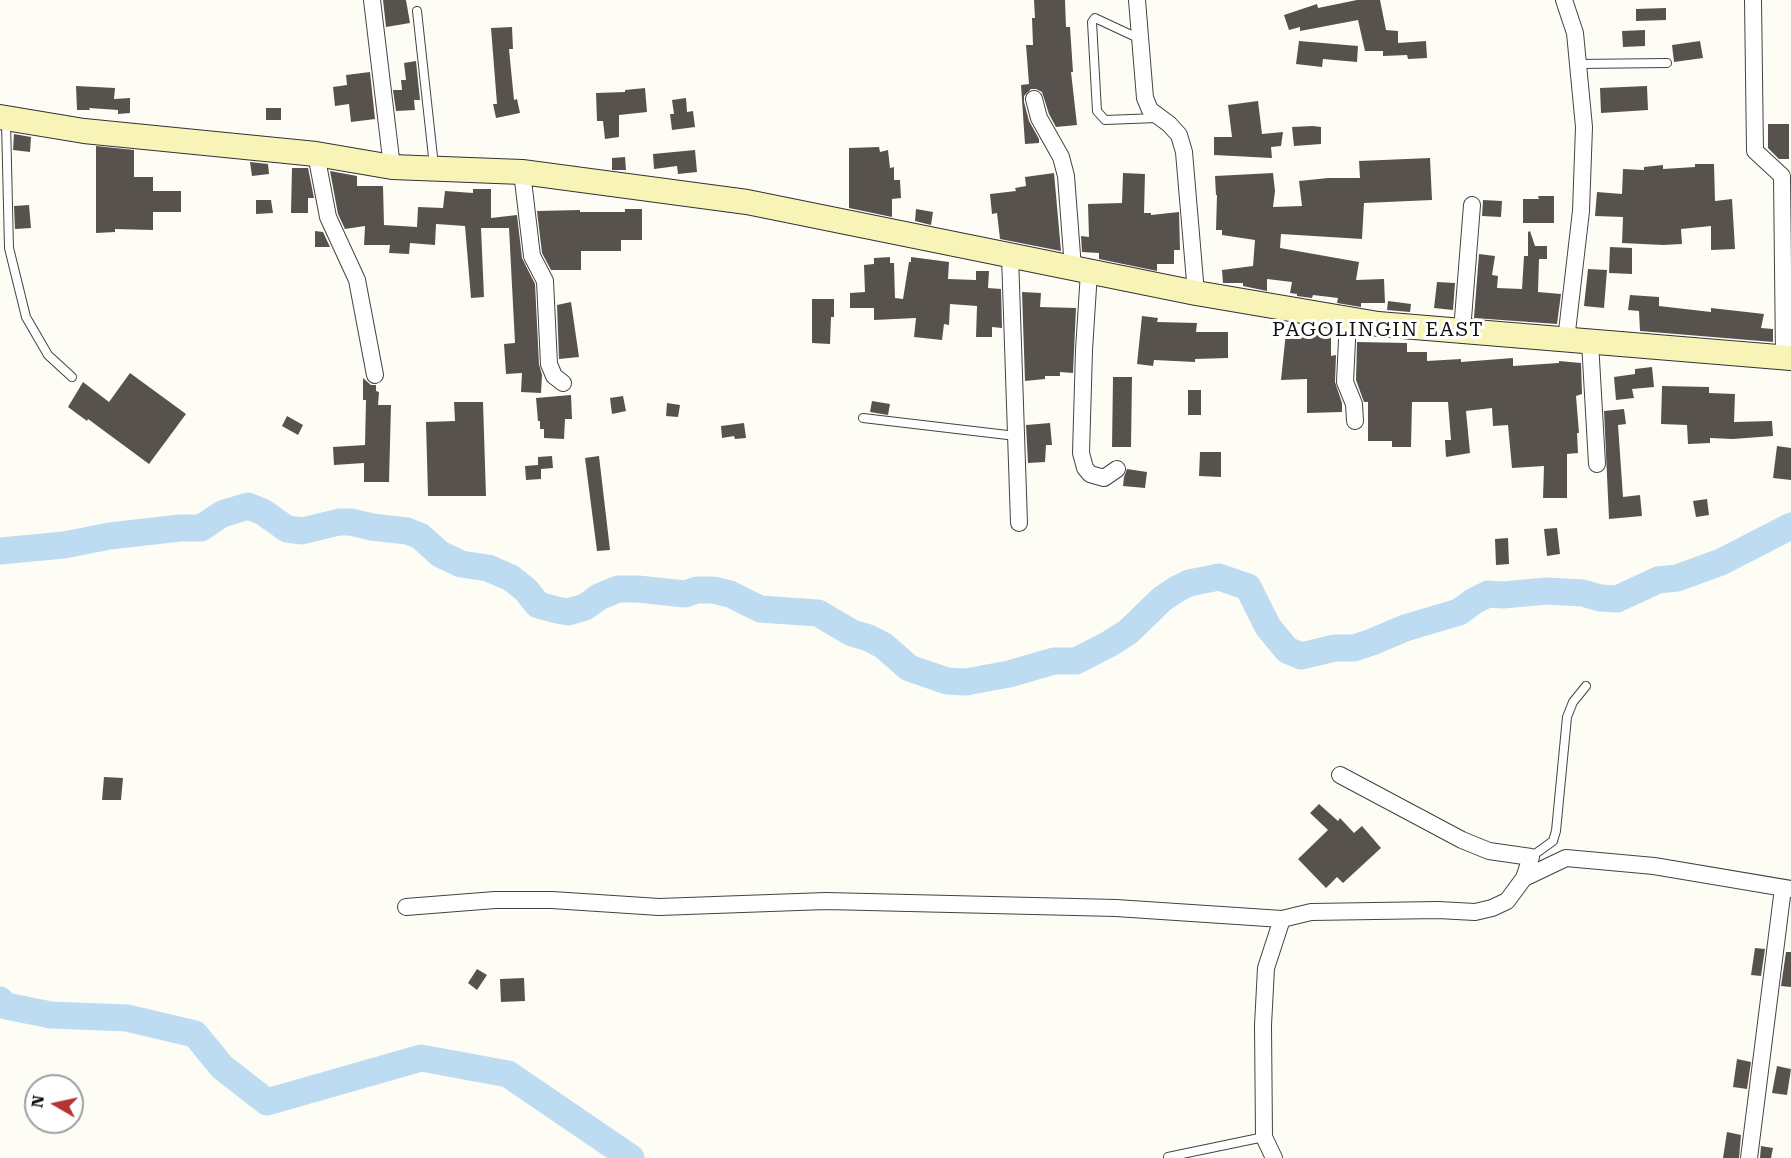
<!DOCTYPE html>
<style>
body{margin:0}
#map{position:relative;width:1791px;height:1158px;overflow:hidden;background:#fefdf5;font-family:"Roboto Serif",serif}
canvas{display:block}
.north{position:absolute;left:24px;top:1074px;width:60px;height:60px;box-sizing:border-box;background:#fff;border:2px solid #9f9f9f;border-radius:50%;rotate:279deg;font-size:16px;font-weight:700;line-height:24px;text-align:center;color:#101010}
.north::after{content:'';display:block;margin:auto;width:21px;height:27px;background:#b63334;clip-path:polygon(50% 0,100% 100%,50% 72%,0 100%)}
</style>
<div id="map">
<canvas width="1791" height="1158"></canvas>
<div class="north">N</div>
</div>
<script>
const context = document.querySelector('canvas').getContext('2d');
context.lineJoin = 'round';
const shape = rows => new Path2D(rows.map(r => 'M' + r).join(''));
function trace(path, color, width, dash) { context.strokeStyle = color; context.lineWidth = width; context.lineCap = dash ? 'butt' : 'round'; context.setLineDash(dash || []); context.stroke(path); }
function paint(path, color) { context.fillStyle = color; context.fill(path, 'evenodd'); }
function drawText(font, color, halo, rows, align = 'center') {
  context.font = font + ' "Roboto Serif",serif'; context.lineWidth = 6; context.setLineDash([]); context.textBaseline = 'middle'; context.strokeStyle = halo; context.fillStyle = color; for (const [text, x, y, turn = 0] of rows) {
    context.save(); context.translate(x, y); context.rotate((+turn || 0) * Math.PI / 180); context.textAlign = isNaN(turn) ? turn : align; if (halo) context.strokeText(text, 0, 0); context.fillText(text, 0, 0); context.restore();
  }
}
const river = shape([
 [0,551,64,545,110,536,180,528,201,528,222,514,248,506,263,512,287,529,302,531,339,522,351,522,372,527,407,531,420,536,440,554,461,564,488,568,511,578,526,590,538,605,557,610,568,612,585,607,599,597,618,589,638,589,685,594,697,590,713,590,730,594,760,609,818,613,852,633,869,638,884,646,909,668,947,681,966,682,1009,674,1054,661,1076,661,1109,644,1128,632,1162,599,1177,589,1189,583,1219,577,1248,587,1268,627,1287,650,1301,656,1335,648,1354,648,1372,642,1405,628,1459,612,1474,601,1488,594,1503,595,1547,591,1583,593,1600,598,1617,599,1658,580,1677,578,1721,562,1791,526],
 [0,1000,6,1006,51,1015,127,1018,195,1034,222,1067,267,1102,421,1058,508,1074,631,1158]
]);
const building = shape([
 [383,0,406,0,410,23,386,27],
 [1034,0,1065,0,1066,27,1070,27,1073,72,1071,72,1077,125,1056,127,1049,114,1042,92,1036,89,1031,89,1024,96,1024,102,1029,121,1039,139,1039,143,1025,144,1021,85,1029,84,1026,45,1033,45,1032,18,1035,18],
 [1357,0,1380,0,1386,30,1398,31,1398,43,1426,41,1427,58,1408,59,1407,55,1383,56,1383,51,1365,51,1358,20,1300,31,1300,27,1289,30,1284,15,1317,4,1318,8],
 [1666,8,1666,20,1636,21,1636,9],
 [512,27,513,49,509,49,514,100,517,99,520,113,496,118,493,104,497,104,491,28],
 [1645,30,1645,46,1623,47,1622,31],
 [1299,41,1358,46,1357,62,1323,59,1322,67,1296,64],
 [1700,41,1703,58,1674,62,1672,45],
 [416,61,420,100,414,100,415,110,396,111,393,90,402,90,401,80,406,80,404,63],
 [370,72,375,119,351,122,349,104,335,106,333,87,347,85,346,75],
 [76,86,115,88,114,99,130,98,130,113,118,114,118,110,89,108,90,110,77,110],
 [1647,86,1648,110,1601,113,1600,88],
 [645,88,647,112,619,115,619,137,605,139,603,121,597,121,596,93,625,92,625,90],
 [686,98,687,112,693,111,695,127,672,130,670,114,674,114,672,100],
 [1258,101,1262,134,1283,132,1281,146,1271,147,1272,158,1214,155,1214,137,1232,137,1228,105],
 [266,108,281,108,281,120,266,120],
 [1768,124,1789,124,1789,159,1779,159,1768,148],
 [1313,126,1321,127,1321,144,1294,146,1292,127],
 [14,134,31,137,30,152,13,150],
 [96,146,134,150,134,177,153,177,153,191,181,191,181,212,153,212,153,230,115,229,115,232,96,233],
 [879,147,880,152,888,150,890,168,894,167,894,180,900,180,901,198,892,199,892,217,849,208,849,148],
 [695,150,697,172,678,174,677,166,654,169,653,154],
 [625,157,626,170,612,170,612,158],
 [1430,158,1432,200,1364,203,1362,239,1281,234,1280,248,1359,262,1356,280,1384,279,1385,303,1361,303,1361,307,1337,303,1338,298,1313,295,1312,298,1297,296,1297,294,1290,293,1292,282,1267,279,1267,291,1243,286,1243,283,1223,283,1222,270,1253,266,1255,240,1222,235,1222,230,1216,230,1217,195,1216,195,1215,176,1273,173,1275,191,1273,207,1302,206,1299,181,1328,178,1360,178,1359,161],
 [250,162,268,164,269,174,252,176],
 [1695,164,1714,164,1715,201,1732,199,1735,249,1711,250,1711,226,1681,229,1682,244,1663,245,1622,243,1623,217,1595,216,1597,192,1622,194,1623,169,1644,170,1644,167,1663,165,1663,169,1695,167],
 [292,168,308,168,314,198,308,198,308,213,291,213],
 [330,171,357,176,357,186,383,186,384,225,417,227,418,207,443,208,445,191,473,193,473,189,491,189,491,218,517,215,522,258,535,284,539,364,542,375,541,393,521,392,522,373,506,374,504,344,515,343,509,228,481,228,484,297,471,298,465,226,436,224,435,245,410,243,409,254,389,253,390,245,364,245,365,226,345,229,338,214],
 [1054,173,1061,251,1000,239,997,213,992,214,990,194,1016,191,1015,188,1026,186,1025,177],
 [1123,173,1145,174,1144,213,1151,213,1151,215,1179,212,1180,250,1174,250,1174,264,1157,264,1157,271,1099,259,1099,253,1082,252,1081,236,1089,237,1088,204,1122,203],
 [1538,196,1554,196,1554,223,1523,223,1523,199,1539,199],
 [256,200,271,200,273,213,256,214],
 [1483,200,1502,201,1501,217,1482,216],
 [29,205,31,228,15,229,14,206],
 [625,209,642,209,642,240,621,240,621,251,581,251,581,270,551,270,542,253,537,211,580,210,580,212,625,212],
 [916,209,933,212,931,225,915,221],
 [315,231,323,232,330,247,315,247],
 [1530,231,1535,246,1547,246,1547,259,1539,259,1538,292,1561,294,1557,324,1474,318,1479,254,1495,256,1492,275,1498,276,1497,288,1522,289,1524,256,1528,256,1528,232],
 [1610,247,1632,248,1632,274,1609,273],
 [890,257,890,263,894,263,895,298,903,299,909,262,911,262,911,257,949,262,948,279,976,280,976,271,989,271,988,288,1001,289,1002,328,992,327,992,337,976,337,977,306,950,304,949,325,944,324,942,340,914,337,916,318,874,320,874,308,850,308,850,293,865,292,864,265,874,264,874,258],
 [1588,269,1607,270,1604,308,1584,306],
 [1437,282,1455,283,1453,310,1434,308],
 [1022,292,1041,293,1040,307,1076,308,1073,373,1060,372,1060,376,1045,376,1045,379,1025,381],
 [1630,295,1659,297,1659,306,1711,312,1711,308,1764,314,1761,328,1773,329,1773,342,1640,331,1639,311,1628,310],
 [812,299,834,299,834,317,831,317,830,344,812,343],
 [1388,301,1411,304,1410,312,1387,310],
 [571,302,579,357,559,359,557,305],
 [1142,316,1158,318,1157,322,1197,323,1196,332,1228,332,1228,358,1195,359,1195,362,1154,360,1153,366,1137,364],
 [1303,331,1303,334,1331,333,1331,356,1336,355,1335,382,1342,403,1342,412,1307,413,1307,379,1281,380,1286,332],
 [1357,342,1407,343,1407,352,1427,352,1427,361,1461,359,1461,362,1513,358,1513,366,1559,363,1559,361,1581,363,1582,394,1576,396,1579,433,1577,433,1578,453,1567,454,1567,498,1543,498,1544,466,1512,468,1508,425,1493,426,1492,408,1466,411,1470,453,1446,457,1445,440,1451,440,1448,402,1412,402,1411,447,1392,447,1392,441,1368,441,1368,402,1364,402,1356,380],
 [1652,367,1654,387,1632,389,1634,398,1616,400,1614,377,1635,374,1635,369],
 [130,373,186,414,149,464,88,419,87,421,68,407,83,382,109,402],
 [1113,377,1132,377,1131,447,1112,447],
 [363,378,371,385,376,385,376,391,379,392,378,405,391,405,389,482,364,482,364,463,334,465,333,447,365,445,366,400,363,400],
 [1662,386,1709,387,1709,393,1735,394,1734,422,1772,421,1773,436,1733,439,1710,438,1710,443,1688,444,1687,425,1661,424],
 [1188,390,1201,390,1201,415,1188,415],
 [571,395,572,419,565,419,564,439,544,438,544,429,540,429,540,421,538,421,536,398],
 [623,396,626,411,612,414,610,398],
 [872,401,890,404,888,415,870,412],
 [454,402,483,402,486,496,428,496,426,422,455,421],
 [667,403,680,405,678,417,666,416],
 [1624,409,1626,424,1618,425,1623,497,1640,495,1642,516,1609,519,1604,411],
 [287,416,303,425,298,435,282,426],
 [744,423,746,438,735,439,734,436,722,438,721,426],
 [1050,423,1052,445,1046,445,1045,462,1028,463,1026,425],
 [1777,446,1791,448,1791,480,1773,478],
 [1200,452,1221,452,1221,477,1199,476],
 [552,456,553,468,541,469,541,479,526,480,525,466,538,465,538,457],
 [599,456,610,550,597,551,585,458],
 [1127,469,1147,472,1145,488,1123,486,1124,477],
 [1707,499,1709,515,1696,517,1693,501],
 [1557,528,1560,554,1547,556,1544,529],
 [1508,538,1509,564,1496,565,1495,539],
 [104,777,123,778,121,800,102,800],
 [1319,804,1338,821,1340,818,1354,833,1362,826,1381,848,1343,883,1337,877,1326,888,1298,859,1328,830,1310,813],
 [1755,948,1765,949,1761,976,1751,975],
 [1786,952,1791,952,1791,987,1781,986],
 [477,969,487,975,477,990,468,983],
 [524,978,525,1001,501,1002,500,979],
 [1737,1059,1751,1062,1747,1089,1733,1087],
 [1777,1066,1791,1069,1787,1095,1772,1093],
 [1727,1132,1741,1135,1739,1158,1723,1158],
 [1761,1146,1773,1148,1771,1158,1760,1158]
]);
const lane = shape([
 [417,11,434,166],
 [1140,39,1095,18,1092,22,1097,111,1105,120,1157,118],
 [1578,64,1667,63],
 [6,122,9,248,26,317,48,355,72,377],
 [863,418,1016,436],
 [1531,857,1553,841,1556,831,1567,717,1573,702,1586,686],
 [1168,1157,1264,1137]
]);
const street = shape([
 [372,0,392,167],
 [1137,0,1145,98,1150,110,1169,124,1179,135,1184,152,1196,293],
 [1564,0,1575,33,1584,127,1581,211,1566,340],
 [1753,0,1755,151,1782,176,1784,358],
 [1034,99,1039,118,1061,157,1066,176,1073,268],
 [316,154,328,217,357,280,375,375],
 [522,172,532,256,545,281,549,364,554,376,563,383],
 [1010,256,1019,523],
 [1089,272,1084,350,1081,453,1085,468,1090,474,1104,478,1117,469],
 [1348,319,1345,382,1354,404,1355,421],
 [1462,331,1472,205],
 [1590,342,1597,464],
 [1340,775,1462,840,1489,851,1531,857,1524,878],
 [406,907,495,900,552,900,659,907,826,901,1116,908,1282,919,1311,912,1438,910,1475,912,1492,908,1507,901,1524,878,1566,858,1654,866,1791,889],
 [1274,1158,1264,1137,1263,1025,1266,968,1282,919],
 [1749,1158,1783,888]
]);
const secondary = shape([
 [0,117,84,131,316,154,392,167,522,172,747,202,1196,293,1378,324,1791,358]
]);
const quarterNames = [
 ["PAGOLINGIN EAST",1378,330]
];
trace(river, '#bddcf2', 27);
paint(building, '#58524e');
trace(lane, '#434343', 10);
trace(street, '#434343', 18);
trace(secondary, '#323232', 26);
trace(lane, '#fff', 8);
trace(street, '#fff', 16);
trace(secondary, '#f8f3b6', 24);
context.letterSpacing = '1.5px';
drawText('20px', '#101010', '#fff', quarterNames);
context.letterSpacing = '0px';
</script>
